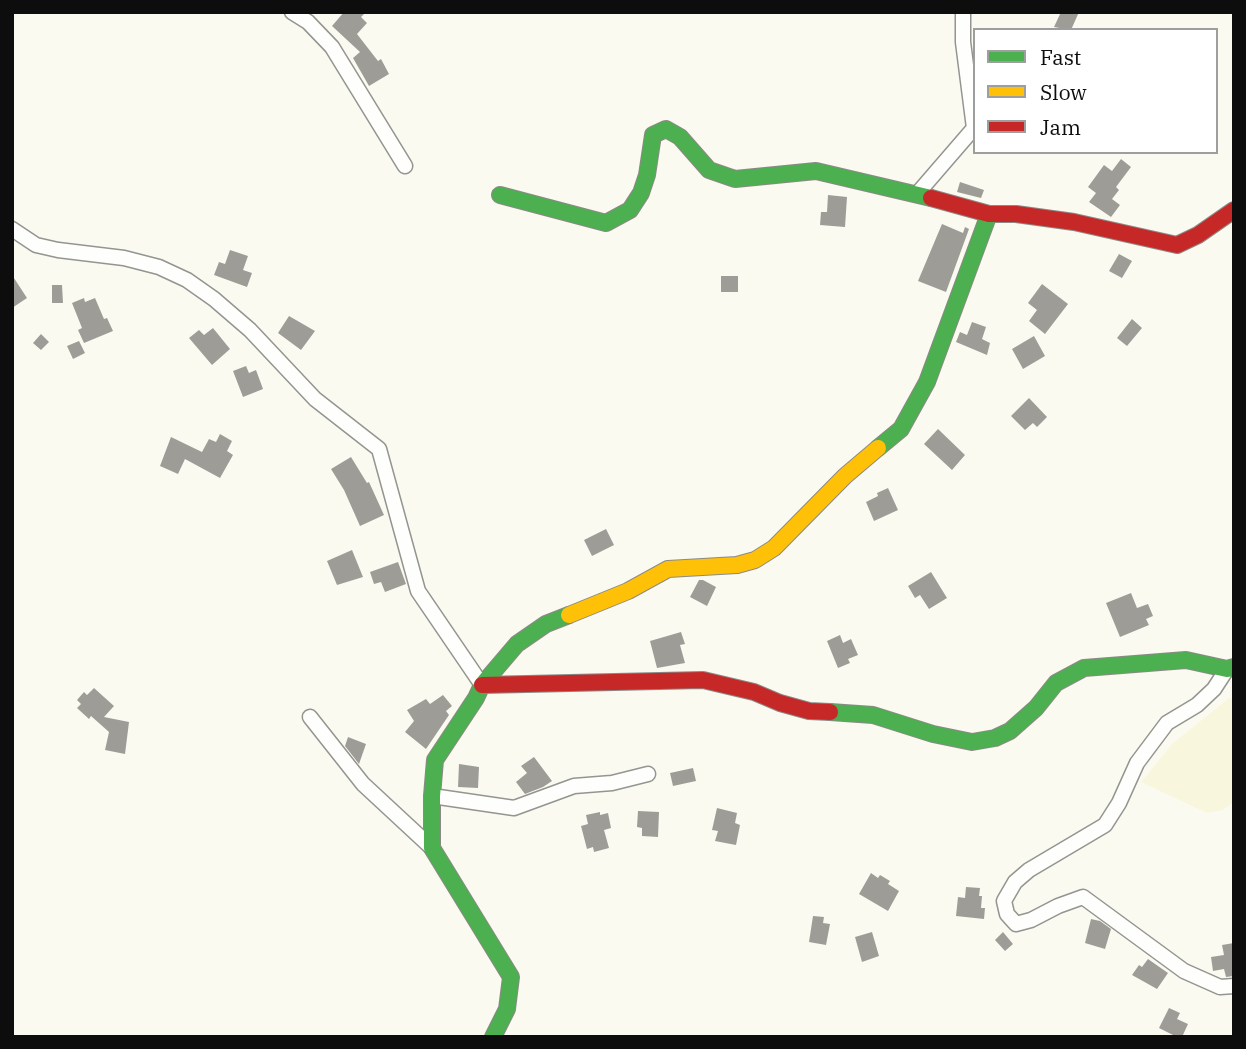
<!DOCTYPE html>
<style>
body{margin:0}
#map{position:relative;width:1246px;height:1049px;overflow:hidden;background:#fbfaf1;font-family:"IBM Plex Serif",serif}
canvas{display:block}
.frame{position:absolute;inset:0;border:14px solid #0d0d0d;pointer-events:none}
.legend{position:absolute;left:973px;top:28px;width:245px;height:126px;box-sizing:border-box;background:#fff;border:2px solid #9e9e9e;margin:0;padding:9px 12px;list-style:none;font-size:21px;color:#0d0d0d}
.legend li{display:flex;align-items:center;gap:14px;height:35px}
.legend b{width:35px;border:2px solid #9e9e9e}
</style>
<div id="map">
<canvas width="1246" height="1049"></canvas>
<div class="frame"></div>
<ul class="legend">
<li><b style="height:9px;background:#4caf50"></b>Fast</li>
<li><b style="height:9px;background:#ffc107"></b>Slow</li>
<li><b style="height:9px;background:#c62828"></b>Jam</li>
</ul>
</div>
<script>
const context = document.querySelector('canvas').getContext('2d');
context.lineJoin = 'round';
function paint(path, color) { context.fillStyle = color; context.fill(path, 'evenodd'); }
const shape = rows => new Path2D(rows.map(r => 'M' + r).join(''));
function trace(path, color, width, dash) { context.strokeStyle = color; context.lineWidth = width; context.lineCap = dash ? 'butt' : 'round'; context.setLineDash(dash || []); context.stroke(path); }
const farmland = shape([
 [1229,698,1234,699,1234,802,1223,810,1207,813,1141,782,1172,744]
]);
const building = shape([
 [344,12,366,12,361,17,367,23,357,34,378,61,381,59,389,74,369,86,353,58,360,52,332,26],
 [1061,12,1079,12,1071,30,1054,27],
 [1121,159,1131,167,1116,187,1119,190,1112,199,1120,205,1111,217,1089,202,1096,193,1088,187,1104,165,1112,171],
 [960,182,984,190,981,198,957,192],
 [828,195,847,197,845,227,820,225,821,212,827,212],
 [942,224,963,233,965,227,969,229,946,292,918,281],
 [230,250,248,256,243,270,252,273,247,287,214,275,219,262,225,264],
 [1119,254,1132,261,1122,278,1109,271],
 [12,275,27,298,12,308],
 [721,276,738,276,738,292,721,292],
 [1042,284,1068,304,1045,334,1029,321,1037,310,1028,303],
 [52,285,62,285,63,303,52,303],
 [84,298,85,302,95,298,104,319,107,318,113,331,84,343,78,330,82,328,72,303],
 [289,316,315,331,301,350,278,333],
 [1132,319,1142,328,1127,346,1117,338],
 [972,322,986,327,982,339,990,343,987,355,956,342,960,332,967,335],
 [213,328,230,349,212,365,189,338,199,330,204,335],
 [41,334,49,342,41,350,33,343],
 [1034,336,1045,356,1023,369,1012,349],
 [79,341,85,353,73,359,67,346],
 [246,366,249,373,256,370,263,389,243,397,233,371],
 [1029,398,1047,417,1037,427,1033,423,1025,430,1011,416],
 [938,429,965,455,952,470,924,444],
 [220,434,232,441,227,451,233,455,220,478,185,459,178,474,160,466,171,437,202,452,209,439,216,442],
 [351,457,367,483,369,482,384,515,360,526,344,490,331,469],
 [888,488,898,510,874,521,866,502,878,496,877,493],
 [606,529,614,545,592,556,584,540],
 [352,550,363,577,337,585,327,561],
 [398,562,406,584,385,592,381,582,374,584,370,572],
 [931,572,947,598,929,609,920,595,915,598,908,586],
 [699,580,703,580,716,587,707,606,690,597],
 [1131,593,1137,608,1148,604,1153,616,1146,619,1149,625,1120,637,1106,603],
 [681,632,685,644,680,645,685,663,657,668,650,641],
 [840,635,843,643,851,639,858,655,848,659,850,663,838,668,827,641],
 [94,688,114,706,104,717,129,722,125,754,105,750,109,732,91,716,89,719,77,708,81,704,77,700,84,692,87,695],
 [443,695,452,706,446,711,449,715,426,749,405,732,414,721,407,710,426,699,430,704],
 [348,737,366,744,359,764,345,746],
 [534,757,552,781,543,787,525,794,516,782,527,773,521,766],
 [459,764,479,767,478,788,458,787],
 [693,768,696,781,673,786,670,773],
 [717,808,737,813,735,823,740,825,736,845,715,841,718,831,712,830],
 [638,811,659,812,658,837,642,836,642,828,637,827],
 [600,812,600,815,608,813,611,828,604,830,609,848,594,852,593,847,587,849,581,826,588,824,586,815],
 [871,873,878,878,880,875,890,881,888,884,899,891,888,911,859,894],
 [966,887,980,888,979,896,982,896,981,908,985,908,984,919,956,916,958,897,965,898],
 [813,916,824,917,823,923,830,924,826,945,809,942],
 [1091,919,1100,921,1111,929,1105,949,1085,943],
 [872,932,879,956,862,962,855,937],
 [1003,932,1013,944,1005,951,995,940],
 [1234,943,1234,976,1226,977,1224,969,1213,971,1211,957,1224,955,1222,945],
 [1148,959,1168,973,1157,989,1132,975,1139,965,1142,967],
 [1169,1008,1180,1013,1177,1019,1188,1024,1182,1037,1177,1037,1159,1028]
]);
const street = shape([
 [292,12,308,22,332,47,405,166],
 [917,194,974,128,963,42,963,12],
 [12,229,36,245,58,250,124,258,159,267,187,280,214,299,250,330,315,399,379,449,418,591,482,685],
 [1227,669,1214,689,1197,705,1167,723,1137,763,1119,803,1105,825,1029,870,1015,882,1004,901,1007,914,1016,924,1031,920,1058,906,1083,897,1184,971,1220,987,1234,986],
 [310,717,363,784,432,848],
 [432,796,514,808,574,786,612,783,648,774]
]);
const fast = shape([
 [500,195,606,223,630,210,641,193,647,175,653,135,666,129,680,137,709,170,735,179,816,171,931,198],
 [878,448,901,429,927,382,989,214],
 [830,712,873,715,933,734,972,742,995,738,1010,731,1036,708,1056,683,1084,668,1186,660,1227,669,1234,667],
 [493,1037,507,1009,511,977,432,848,432,796,435,760,476,698,482,685,517,644,546,624,569,615]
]);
const slow = shape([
 [569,615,628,591,668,569,737,565,755,560,774,548,845,476,878,448]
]);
const jam = shape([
 [931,198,989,214,1016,214,1074,222,1177,245,1198,235,1234,210],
 [482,685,703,680,754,692,780,703,809,711,830,712]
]);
paint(farmland, '#f8f7dd');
paint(building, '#9e9c97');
trace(street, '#949490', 17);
trace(fast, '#8b8a86', 18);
trace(slow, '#8b8a86', 18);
trace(jam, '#8b8a86', 18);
trace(street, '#fefefd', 14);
trace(fast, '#4caf50', 16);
trace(slow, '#ffc107', 16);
trace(jam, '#c62828', 16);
</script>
